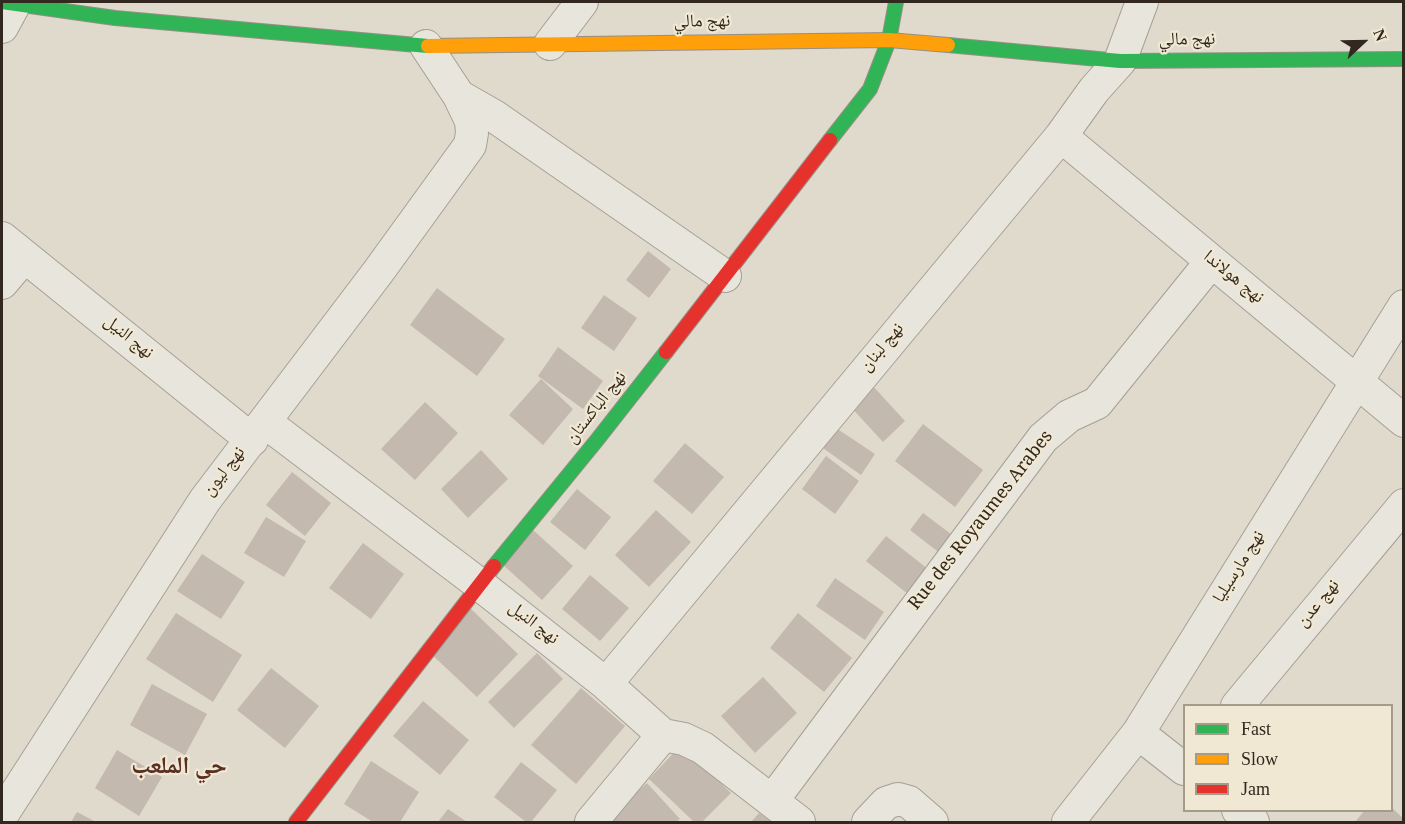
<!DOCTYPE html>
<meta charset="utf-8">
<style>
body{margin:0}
#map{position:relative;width:1405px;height:824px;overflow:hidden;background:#e0dacc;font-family:Georgia,serif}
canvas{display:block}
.frame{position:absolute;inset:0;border:3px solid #32281f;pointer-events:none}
.legend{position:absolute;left:1183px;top:704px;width:210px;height:108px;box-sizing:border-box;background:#f0e8d3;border:2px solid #a49b8b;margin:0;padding:8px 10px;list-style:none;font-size:18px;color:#32281f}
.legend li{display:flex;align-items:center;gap:12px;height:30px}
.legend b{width:30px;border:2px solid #a49b8b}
.north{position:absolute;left:1333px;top:12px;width:60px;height:60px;-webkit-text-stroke:4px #f0e8d3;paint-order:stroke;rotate:68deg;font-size:16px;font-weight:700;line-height:24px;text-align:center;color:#32281f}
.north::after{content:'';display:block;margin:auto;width:21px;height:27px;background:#32281f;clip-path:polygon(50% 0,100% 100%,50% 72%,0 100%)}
</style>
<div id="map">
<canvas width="1405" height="824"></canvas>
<div class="frame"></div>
<ul class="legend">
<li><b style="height:8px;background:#30b455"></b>Fast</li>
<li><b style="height:8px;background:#ff9f0a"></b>Slow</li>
<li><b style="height:8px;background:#e5322d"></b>Jam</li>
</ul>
<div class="north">N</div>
</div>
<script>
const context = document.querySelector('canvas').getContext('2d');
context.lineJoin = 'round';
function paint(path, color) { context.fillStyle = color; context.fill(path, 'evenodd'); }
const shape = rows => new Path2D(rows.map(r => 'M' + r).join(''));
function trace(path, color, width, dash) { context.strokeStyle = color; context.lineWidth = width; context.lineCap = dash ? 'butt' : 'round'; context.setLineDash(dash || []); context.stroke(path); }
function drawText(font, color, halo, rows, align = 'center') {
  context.font = font + ' Georgia,"Noto Naskh Arabic",serif'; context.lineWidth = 4.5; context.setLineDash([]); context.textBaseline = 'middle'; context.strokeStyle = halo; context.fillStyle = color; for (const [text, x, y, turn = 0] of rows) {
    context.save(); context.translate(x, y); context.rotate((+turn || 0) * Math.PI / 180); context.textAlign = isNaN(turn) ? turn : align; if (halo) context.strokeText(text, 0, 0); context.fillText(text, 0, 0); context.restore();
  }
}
const building = shape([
 [648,251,671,269,649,298,626,280],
 [437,288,505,339,477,376,410,325],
 [604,295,637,318,614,351,581,328],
 [558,347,603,381,583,409,538,376],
 [541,379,573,409,543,445,509,415],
 [872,385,905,421,883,442,849,405],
 [425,402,458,433,415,480,381,449],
 [923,424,983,470,955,507,895,461],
 [833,426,875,454,861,475,820,446],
 [685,443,724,477,692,514,653,481],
 [481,450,508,479,468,518,441,489],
 [826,456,859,481,835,514,802,489],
 [292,472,331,503,305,536,266,505],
 [577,489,611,517,585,550,550,522],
 [656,510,691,542,649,587,615,555],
 [923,513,959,540,946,558,910,530],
 [266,517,306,541,284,577,244,553],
 [533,530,573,566,542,600,502,564],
 [886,536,933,573,913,598,866,561],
 [363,543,404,574,371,619,329,588],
 [202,554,245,582,221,619,177,591],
 [590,575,629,608,600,641,562,609],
 [835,578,884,612,865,640,816,606],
 [470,608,518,654,477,697,429,652],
 [176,613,242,655,213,702,146,659],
 [798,613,852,658,824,692,770,648],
 [537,653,563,679,514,728,488,702],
 [271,668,319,706,285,748,237,710],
 [763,677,797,713,755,753,721,716],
 [152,684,207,714,185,755,130,725],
 [581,688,625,726,576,784,531,745],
 [423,701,469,740,440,775,393,736],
 [681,745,731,793,702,822,694,822,649,779],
 [117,750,162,777,139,816,95,788],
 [371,761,419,792,400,822,373,822,344,804],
 [521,762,557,790,531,822,526,822,494,797],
 [647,783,680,819,676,822,614,822,609,817],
 [1392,808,1404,819,1404,822,1355,822,1365,810,1392,810],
 [448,809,467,822,438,822],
 [77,812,96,822,71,822],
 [759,813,771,822,751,822]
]);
const street = shape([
 [2,27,14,5],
 [550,44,582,2],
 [459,96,494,116,725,276],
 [1061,136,1404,421],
 [2,238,252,440],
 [2,283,24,257],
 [265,422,479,584,606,684,663,735,684,739,703,748,799,822],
 [606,684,1061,136,1094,90,1120,61,1142,2],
 [1237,706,1404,505],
 [1138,733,1184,769],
 [772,801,1043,438,1069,416,1097,403,1211,262],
 [1238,810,1253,822],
 [2,815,205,500,378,272,470,145,472,133,471,121,459,96,426,46],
 [591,822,663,735],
 [868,822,886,803,898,799,909,802,932,822],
 [1068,822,1138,733,1404,306]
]);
const fast = shape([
 [2,2,115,18,428,46],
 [948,45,1120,61,1404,59],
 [830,140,870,89,889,40,896,2],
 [494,566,597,440,666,352]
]);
const slow = shape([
 [428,46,889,40,948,45]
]);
const jam = shape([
 [666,352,830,140],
 [296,822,494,566]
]);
const streetNames = [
 ["نهج مالي",702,24,-1],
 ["نهج مالي",1187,42,-1],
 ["نهج هولاندا",1232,279,39],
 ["نهج النيل",127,339,39],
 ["نهج لبنان",884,349,-50],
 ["نهج الباكستان",598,409,-52],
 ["نهج ليون",226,473,-52],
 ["Rue des Royaumes Arabes",983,522,-52],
 ["نهج مارسيليا",1241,568,-58],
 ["نهج عدن",1320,605,-50],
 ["نهج النيل",532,625,38]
];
const districtNames = [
 ["حي الملعب",179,770]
];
paint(building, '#c3b9ae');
trace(street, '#a59f95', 34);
trace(fast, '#958f85', 16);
trace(slow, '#958f85', 16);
trace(jam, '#958f85', 16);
trace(street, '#e8e5dd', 32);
trace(fast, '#30b455', 14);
trace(slow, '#ff9f0a', 14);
trace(jam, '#e5322d', 14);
drawText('18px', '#32281f', '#f0e8d3', streetNames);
drawText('bold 24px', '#5a2f24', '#f0e8d3', districtNames);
</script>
